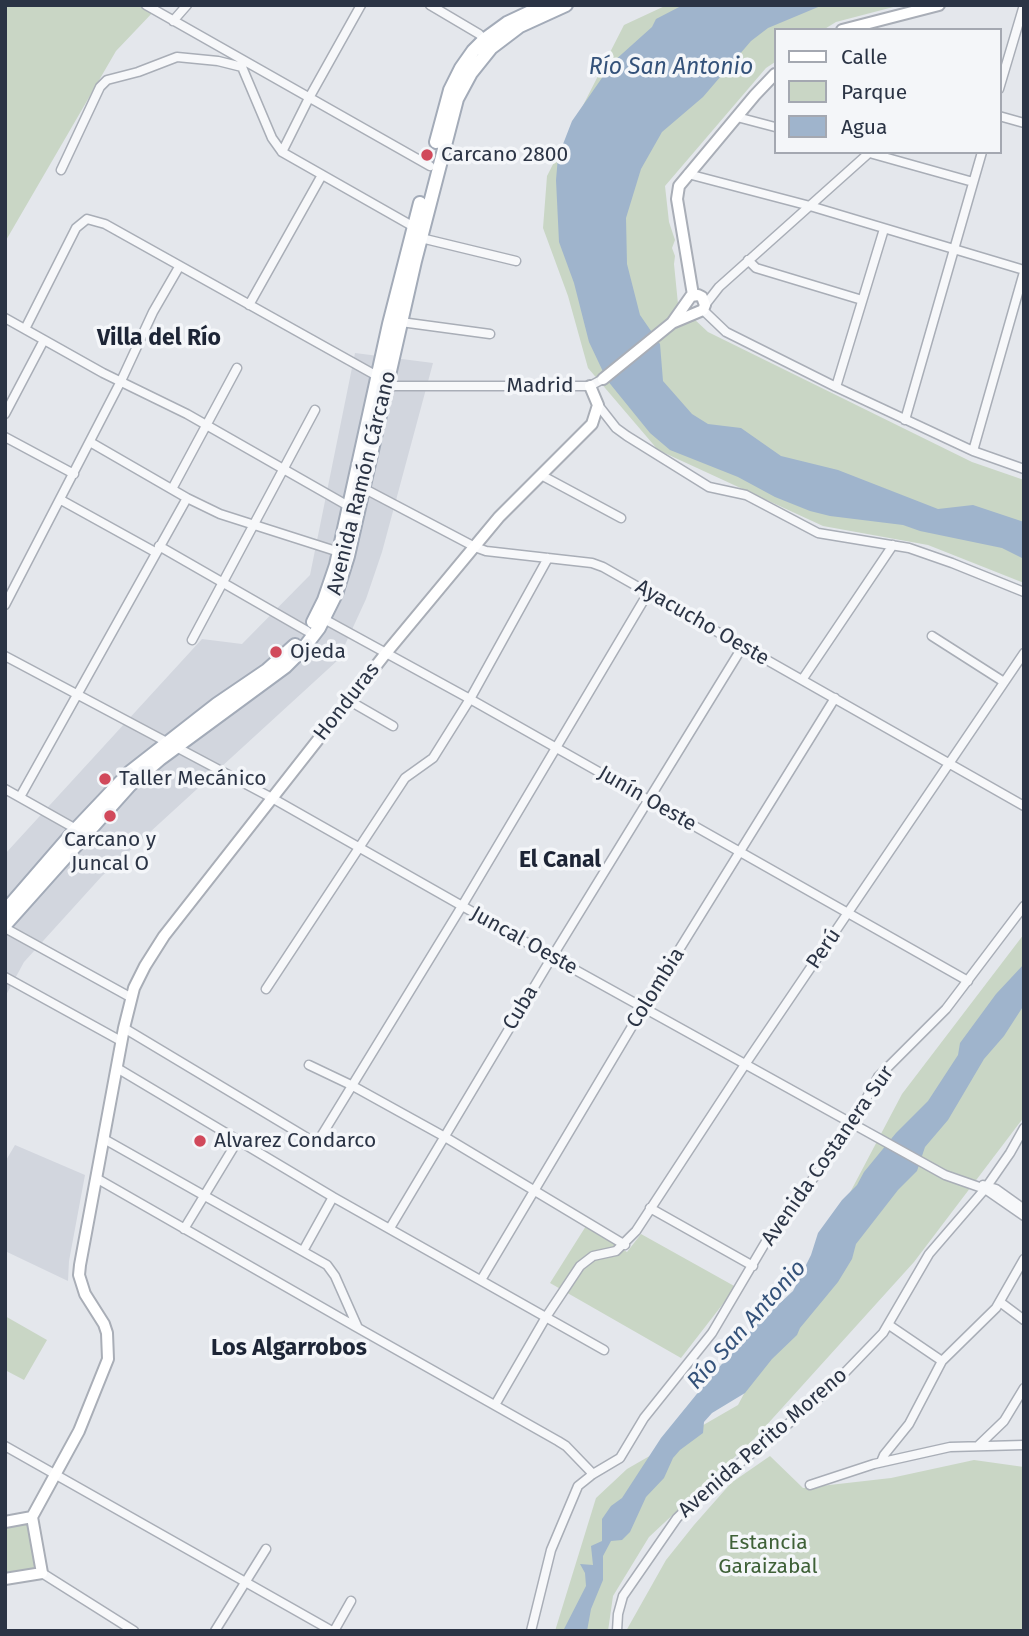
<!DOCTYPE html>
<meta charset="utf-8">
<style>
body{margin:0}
#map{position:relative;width:1029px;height:1636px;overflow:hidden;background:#e4e7ec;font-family:"Fira Sans",sans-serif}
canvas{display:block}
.frame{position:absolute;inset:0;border:7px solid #2b3445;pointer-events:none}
.legend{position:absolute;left:774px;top:28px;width:228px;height:126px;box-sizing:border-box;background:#f4f6f9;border:2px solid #a4a8b1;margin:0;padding:9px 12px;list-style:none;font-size:21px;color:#2b3445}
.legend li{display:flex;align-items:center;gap:14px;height:35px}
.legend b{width:35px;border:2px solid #a4a8b1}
</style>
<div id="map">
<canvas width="1029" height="1636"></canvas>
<div class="frame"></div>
<ul class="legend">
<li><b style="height:9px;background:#fff"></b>Calle</li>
<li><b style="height:19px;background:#c9d6c5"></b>Parque</li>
<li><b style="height:19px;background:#9fb4cc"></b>Agua</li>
</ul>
</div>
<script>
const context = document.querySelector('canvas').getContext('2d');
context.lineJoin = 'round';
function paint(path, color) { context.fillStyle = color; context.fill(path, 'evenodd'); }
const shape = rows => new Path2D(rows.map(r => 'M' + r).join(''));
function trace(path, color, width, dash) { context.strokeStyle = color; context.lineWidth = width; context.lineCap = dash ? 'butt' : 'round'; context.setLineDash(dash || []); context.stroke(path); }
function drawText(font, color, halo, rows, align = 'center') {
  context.font = font + ' "Fira Sans",sans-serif'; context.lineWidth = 7; context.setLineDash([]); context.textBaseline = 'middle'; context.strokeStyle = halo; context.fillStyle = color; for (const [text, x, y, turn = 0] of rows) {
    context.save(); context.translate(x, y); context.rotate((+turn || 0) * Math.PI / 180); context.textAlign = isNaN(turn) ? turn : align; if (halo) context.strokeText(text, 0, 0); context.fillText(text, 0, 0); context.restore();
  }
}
const built = shape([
 [355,353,433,363,382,552,366,599,338,660,102,876,24,962,5,997,5,854,202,639,242,644,310,575],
 [15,1145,85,1175,69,1261,68,1281,5,1251,5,1162]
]);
const green = shape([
 [5,5,146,5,155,10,116,51,5,242],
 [667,5,901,5,836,22,823,30,775,30,775,62,766,68,665,186,669,222,675,240,672,248,675,256,674,264,678,304,708,332,972,462,1024,480,1024,583,928,545,823,526,658,450,588,368,568,296,543,228,547,176,624,25],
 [1024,934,1024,1117,914,1262,754,1439,649,1537,613,1596,608,1631,555,1631,596,1498,627,1469,738,1405,902,1094],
 [586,1226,627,1252,641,1234,736,1287,681,1358,550,1283],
 [5,1316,47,1340,24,1380,5,1370],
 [770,1456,803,1488,891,1478,974,1460,1024,1467,1024,1631,626,1631,666,1560,694,1525,731,1483],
 [25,1521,30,1523,37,1565,34,1570,5,1576,5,1526]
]);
const water = shape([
 [683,5,823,5,768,28,751,41,703,97,662,132,641,169,626,218,627,264,640,315,660,344,663,381,692,414,708,424,741,428,781,456,838,470,938,509,973,505,1024,522,1024,559,1002,548,920,531,903,525,830,516,810,511,775,497,738,477,670,450,650,433,607,380,589,342,574,283,559,242,556,180,558,157,572,121,613,62,652,27,656,19],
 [1024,964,1024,1005,1004,1036,984,1059,948,1120,925,1147,917,1171,898,1190,856,1244,852,1259,838,1282,800,1328,797,1335,772,1359,745,1393,712,1413,704,1422,703,1433,680,1450,673,1458,664,1478,646,1497,630,1532,622,1540,611,1541,603,1556,603,1580,591,1609,587,1631,563,1631,586,1586,585,1573,580,1564,593,1565,591,1546,602,1541,602,1519,611,1506,622,1498,661,1438,709,1379,752,1329,793,1291,811,1255,818,1233,842,1200,857,1185,864,1172,896,1133,928,1101,958,1055,960,1043,996,994]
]);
const minor = shape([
 [146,5,430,166],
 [430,5,479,34,486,41],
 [173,21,187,5],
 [242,67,272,138,282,152,414,227],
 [999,89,1024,5],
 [999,116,1024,123],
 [737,117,775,127],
 [282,152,309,98,361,5],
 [866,152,973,182],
 [61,170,100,87,107,80,138,72,177,57,218,61,242,67],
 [688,174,810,206,1024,270],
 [421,238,516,261],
 [748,260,756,268,862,300],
 [249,305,322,175],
 [705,305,719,287,870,152],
 [703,310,726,332,836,387,973,451,1024,469],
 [5,318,103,373,187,414,350,507],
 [401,322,490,334],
 [25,329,76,228,87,219,105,224,377,376,386,386,590,386,603,379],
 [836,387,884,229],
 [598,405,616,428,627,436,709,487,746,495,818,533,909,548,952,563,1024,592],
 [5,414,44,340],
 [905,420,982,152],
 [5,437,74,474],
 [90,442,187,498,220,514,339,552],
 [973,451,1024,272],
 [541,475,621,518],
 [363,488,475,547,486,551,592,563,603,567,1024,806],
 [172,489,237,368],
 [61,500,155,552],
 [159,546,307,631],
 [5,605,121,381,153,312,179,267],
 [324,619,470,699,968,981],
 [932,636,1004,682],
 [192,640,315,410],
 [5,656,272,798,552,957,945,1175,985,1189,1024,1216],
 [802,680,893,545],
 [348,700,393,726],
 [5,789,76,829],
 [20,797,187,498],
 [5,928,130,997],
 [5,977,121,1041],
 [266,989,405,778,433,758,470,699,548,558],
 [124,1028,309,1139,316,1140,320,1138,462,906,648,593],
 [309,1065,351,1085,445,1137,625,1245],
 [117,1068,333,1197,604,1350],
 [104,1139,327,1265,335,1276,358,1328,558,1441,566,1446,593,1474],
 [96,1178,358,1328],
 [983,1185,996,1189,1024,1209],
 [650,1208,753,1266],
 [390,1228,552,957,743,646],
 [184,1229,238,1140],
 [303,1251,333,1197],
 [481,1280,643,1008,835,698],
 [1000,1302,1024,1320],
 [889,1325,942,1361],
 [495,1405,546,1317,580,1266,593,1256,616,1251,636,1231,746,1063,1024,653],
 [979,1445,1004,1421,1024,1388],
 [5,1446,332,1631],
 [881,1462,884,1455,909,1424,942,1361,996,1308,1024,1259],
 [810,1485,874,1464,950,1447,1024,1445],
 [42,1573,134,1631],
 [215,1631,266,1549],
 [334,1631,351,1601],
 [531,1631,551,1550,578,1486,593,1474,620,1458,644,1418,712,1333,771,1233,846,1136,878,1077,946,1009,1024,906],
 [617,1631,618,1614,623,1596,677,1518,711,1485,768,1441,828,1390,883,1333,929,1254,985,1189,1010,1153,1024,1128]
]);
const secondary = shape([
 [842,30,939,5],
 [693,295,677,199,679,186,755,95,775,74],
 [603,379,672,323,703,310,705,305,702,297,698,295,691,296,672,323],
 [32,1517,79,1431,108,1359,107,1333,104,1324,85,1294,79,1275,80,1265,124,1028,134,988,145,966,164,936,386,653,499,517,592,424,598,405,590,386],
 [5,1522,32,1517],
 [5,1579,42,1573,32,1517]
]);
const primary = shape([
 [436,142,450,90,461,68,473,51,485,39,507,23,541,7],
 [313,622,324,600,336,565,389,324,420,203],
 [5,911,76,829,130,772,217,704,267,670,295,645],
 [5,925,130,785,160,759,285,667,303,649,319,628,336,594,348,556,415,261,457,99,471,73,491,48,520,26,566,5]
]);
const markers = [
 [427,155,7,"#d1495b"],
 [276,652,7,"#d1495b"],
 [105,779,7,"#d1495b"],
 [110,816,7,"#d1495b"],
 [200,1141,7,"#d1495b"]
];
const poiNames = [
 ["Carcano 2800",441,155],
 ["Ojeda",290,652],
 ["Taller Mecánico",119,779],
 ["Carcano y",110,840,"center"],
 ["Juncal O",110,864,"center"],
 ["Alvarez Condarco",214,1141]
];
const streetNames = [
 ["Madrid",540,386],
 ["Avenida Ramón Cárcano",362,483,-76],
 ["Ayacucho Oeste",702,623,30],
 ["Honduras",347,702,-52],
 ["Junín Oeste",647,799,30],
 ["Juncal Oeste",524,941,29],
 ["Perú",824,949,-56],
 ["Colombia",656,988,-58],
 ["Cuba",521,1008,-59],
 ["Avenida Costanera Sur",828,1156,-55],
 ["Avenida Perito Moreno",763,1443,-41]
];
const parkNames = [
 ["Estancia",768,1543],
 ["Garaizabal",768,1567]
];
const waterNames = [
 ["Río San Antonio",671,68],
 ["Río San Antonio",747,1325,-48]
];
const neighbourhoodNames = [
 ["Villa del Río",159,339],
 ["El Canal",560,861],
 ["Los Algarrobos",289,1349]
];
paint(built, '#d2d6de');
paint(green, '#c9d6c5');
paint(water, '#9fb4cc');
trace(minor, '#a9aeb7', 11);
trace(secondary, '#a9aeb7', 14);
trace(primary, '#a3abb8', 16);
trace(minor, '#f7f8fa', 8);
trace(secondary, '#fff', 10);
trace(primary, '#fff', 12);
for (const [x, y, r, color] of markers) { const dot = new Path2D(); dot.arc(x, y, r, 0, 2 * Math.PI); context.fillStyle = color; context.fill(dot); trace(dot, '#f4f6f9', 2.5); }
drawText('21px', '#2b3445', '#f4f6f9', poiNames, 'left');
drawText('21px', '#2b3445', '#f4f6f9', streetNames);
drawText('21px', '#3f6138', '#f4f6f9', parkNames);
drawText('italic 23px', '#34527a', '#f4f6f9', waterNames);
drawText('bold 23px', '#1d2536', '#f4f6f9', neighbourhoodNames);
</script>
